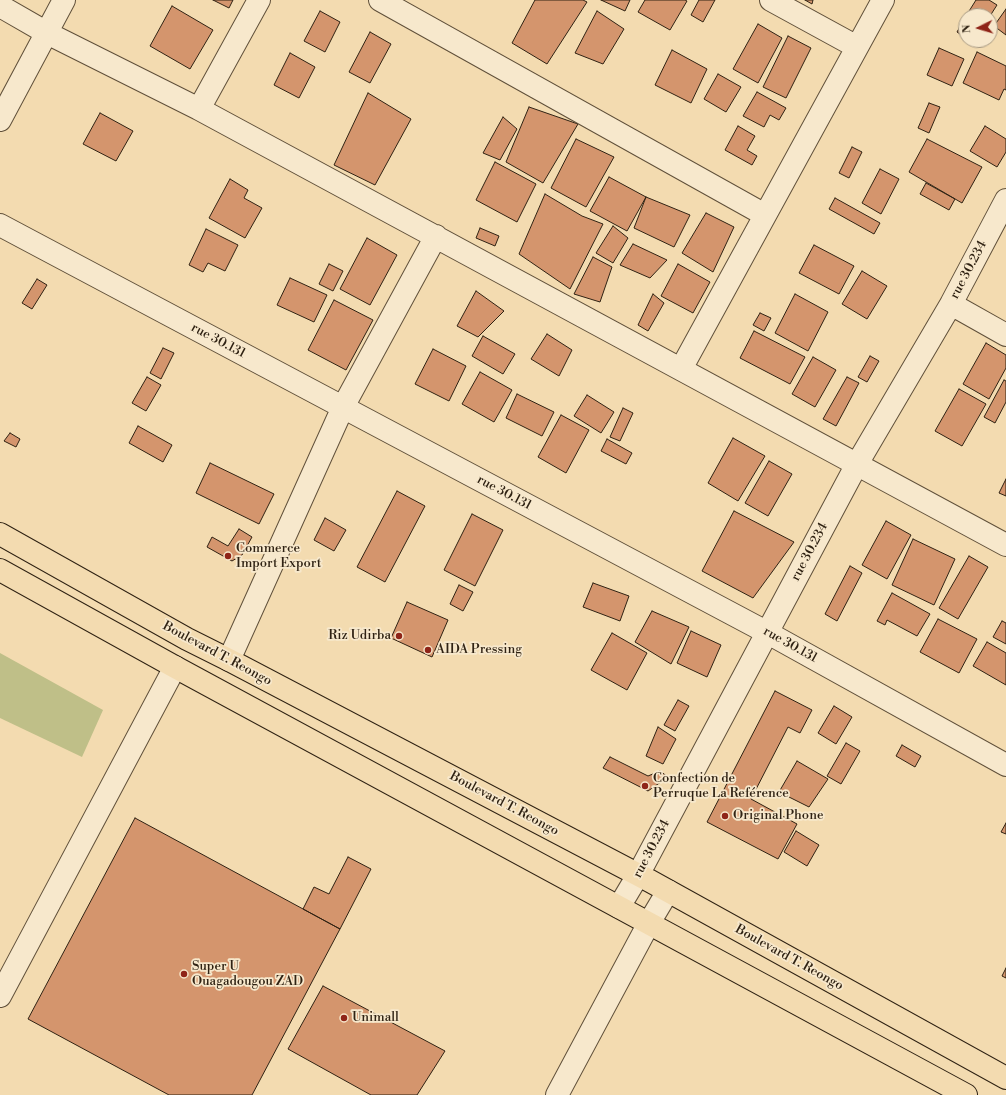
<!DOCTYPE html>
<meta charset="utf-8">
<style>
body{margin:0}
#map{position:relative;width:1006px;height:1095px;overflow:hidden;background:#f3dbb0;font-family:"Libre Bodoni",serif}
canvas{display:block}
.north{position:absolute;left:958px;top:8px;width:40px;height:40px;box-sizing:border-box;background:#f7e8cc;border:1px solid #a79982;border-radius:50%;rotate:265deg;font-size:11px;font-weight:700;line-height:16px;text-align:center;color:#2f2213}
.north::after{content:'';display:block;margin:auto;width:14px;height:18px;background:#8f2418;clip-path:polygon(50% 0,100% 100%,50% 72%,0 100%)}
</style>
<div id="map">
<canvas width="1006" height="1095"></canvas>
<div class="north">N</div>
</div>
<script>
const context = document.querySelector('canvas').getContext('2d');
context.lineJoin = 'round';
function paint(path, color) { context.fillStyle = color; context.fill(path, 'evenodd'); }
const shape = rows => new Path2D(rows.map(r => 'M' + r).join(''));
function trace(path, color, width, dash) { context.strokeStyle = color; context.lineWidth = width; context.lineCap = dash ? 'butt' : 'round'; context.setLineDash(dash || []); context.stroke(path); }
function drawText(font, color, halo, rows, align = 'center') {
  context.font = font + ' "Libre Bodoni",serif'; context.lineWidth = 3.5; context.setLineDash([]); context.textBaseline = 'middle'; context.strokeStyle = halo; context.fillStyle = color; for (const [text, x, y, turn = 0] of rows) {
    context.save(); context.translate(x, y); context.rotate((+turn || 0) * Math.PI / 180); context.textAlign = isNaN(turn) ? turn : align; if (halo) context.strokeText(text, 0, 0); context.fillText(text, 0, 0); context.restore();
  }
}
const green = shape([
 [0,653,103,710,82,757,0,718]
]);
const building = shape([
 [213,0,233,0,229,8,213,0],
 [535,0,583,0,587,2,547,64,512,43,535,0],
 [601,0,630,0,625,11,601,0],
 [645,0,685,0,687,1,670,30,638,12,645,0],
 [699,0,715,0,703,22,691,15,699,0],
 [805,0,813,0,812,4,805,0],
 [976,0,989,0,997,5,990,16,966,16,976,0],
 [172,6,213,30,190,69,150,46,172,6],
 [1006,9,1006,35,994,26,1006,9],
 [320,11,340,22,325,52,304,41,320,11],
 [597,11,624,29,603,64,575,53,597,11],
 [966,16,966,38,957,32,966,16],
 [758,24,782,38,758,83,733,69,758,24],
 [370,32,391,44,370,83,349,72,370,32],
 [788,36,811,48,786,98,763,87,788,36],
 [939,48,964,59,952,86,927,75,939,48],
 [672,50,707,69,691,103,655,85,672,50],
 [977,52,1006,66,1006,90,1004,89,999,100,963,83,977,52],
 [290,53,315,67,299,98,274,85,290,53],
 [718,74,741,87,726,112,704,99,718,74],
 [757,92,786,108,779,120,770,115,764,127,743,116,757,92],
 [368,93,411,119,375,185,334,165,368,93],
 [929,103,940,107,929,133,918,128,929,103],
 [529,107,578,124,543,183,506,162,529,107],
 [100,113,133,131,116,161,83,144,100,113],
 [503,117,517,129,500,160,483,153,503,117],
 [738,126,755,136,747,150,757,156,752,165,725,150,738,126],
 [985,126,1006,139,1006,152,997,167,970,151,985,126],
 [576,139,614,157,586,207,551,188,576,139],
 [927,139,982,167,962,203,909,172,927,139],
 [852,147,862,152,849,178,839,173,852,147],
 [495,162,536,184,517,222,476,200,495,162],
 [880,169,899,179,881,214,862,203,880,169],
 [609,177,646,197,627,231,590,211,609,177],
 [230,179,248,190,244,198,262,208,245,238,209,218,230,179],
 [926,183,955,199,949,210,920,194,926,183],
 [545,194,582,216,603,224,570,289,519,254,545,194],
 [646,197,690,215,674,247,634,228,646,197],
 [835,198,880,223,874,234,829,209,835,198],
 [706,213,734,227,713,272,682,253,706,213],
 [613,226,628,238,613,263,596,253,613,226],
 [480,228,499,236,495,246,476,238,480,228],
 [206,229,238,245,225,271,208,263,203,272,189,265,206,229],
 [367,238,397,255,370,305,340,289,367,238],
 [633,244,667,260,650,278,620,265,633,244],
 [814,245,854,266,839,294,799,273,814,245],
 [593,257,612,267,600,302,574,294,593,257],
 [329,264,343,271,333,291,319,284,329,264],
 [678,264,710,282,693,313,661,296,678,264],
 [862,271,887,286,867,319,842,304,862,271],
 [290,278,327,295,314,322,277,305,290,278],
 [37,279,47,285,32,309,22,303,37,279],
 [476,291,504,311,478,337,457,326,476,291],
 [653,294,664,303,648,331,638,325,653,294],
 [795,294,828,312,808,351,775,333,795,294],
 [334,300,373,320,346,370,308,350,334,300],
 [760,313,771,318,764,331,753,325,760,313],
 [754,331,805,357,790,384,740,358,754,331],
 [547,334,572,350,559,376,531,359,547,334],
 [483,336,515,354,503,374,472,356,483,336],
 [986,343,1006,355,1006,368,989,399,963,384,986,343],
 [163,348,174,353,161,379,150,373,163,348],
 [433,349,466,366,449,401,415,384,433,349],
 [870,356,879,361,867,382,858,377,870,356],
 [813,357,836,370,815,407,792,394,813,357],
 [480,372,512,390,494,422,462,404,480,372],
 [147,377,161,385,146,411,132,403,147,377],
 [847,377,859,383,836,426,823,419,847,377],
 [1004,380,1006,381,1006,402,995,423,984,417,1004,380],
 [959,389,986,404,962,446,935,431,959,389],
 [517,394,554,412,542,436,506,418,517,394],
 [587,395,614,412,601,433,574,416,587,395],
 [623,408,633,413,620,441,610,437,623,408],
 [561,415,589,430,566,473,538,457,561,415],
 [138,426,172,445,163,462,129,443,138,426],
 [10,433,20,439,16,447,4,441,10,433],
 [733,438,765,456,738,501,708,483,733,438],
 [607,439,632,453,626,464,601,451,607,439],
 [769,461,792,474,768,516,745,503,769,461],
 [210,463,274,494,259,524,196,493,210,463],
 [1006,479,1006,496,999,493,1006,479],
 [397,491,425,506,385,582,357,567,397,491],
 [734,511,794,542,753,598,702,571,734,511],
 [472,514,503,530,475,586,444,570,472,514],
 [325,518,346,530,334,551,314,540,325,518],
 [886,521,911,535,887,579,862,565,886,521],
 [239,529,252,537,242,555,232,561,207,547,212,537,228,546,239,529],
 [913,539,955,559,934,605,892,585,913,539],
 [969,556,988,567,958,619,939,608,969,556],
 [850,566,862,573,837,621,825,614,850,566],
 [593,583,629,596,620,621,583,607,593,583],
 [459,585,473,592,463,611,450,604,459,585],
 [892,593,930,614,917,636,887,620,885,625,877,621,892,593],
 [407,602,448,620,432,657,391,638,407,602],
 [652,611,689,627,671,664,635,642,652,611],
 [938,619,977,639,959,673,920,652,938,619],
 [1002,621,1006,623,1006,644,993,637,1002,621],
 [691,631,721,645,707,677,677,663,691,631],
 [612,633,647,653,627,690,591,670,612,633],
 [987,642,1006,653,1006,685,973,666,987,642],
 [775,691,812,710,800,733,788,727,751,799,797,824,778,859,707,822,775,691],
 [678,700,689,706,675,731,664,725,678,700],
 [834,706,852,717,836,744,818,733,834,706],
 [658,727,676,739,663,764,646,756,658,727],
 [846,743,860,751,841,784,827,776,846,743],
 [902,745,921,756,915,767,896,756,902,745],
 [610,757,648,776,660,771,668,777,648,791,603,768,610,757],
 [797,761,828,779,809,807,779,792,797,761],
 [135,818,340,929,252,1095,169,1095,28,1019,135,818],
 [1006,823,1006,834,1001,832,1006,823],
 [796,831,819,845,807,866,784,852,796,831],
 [348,857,371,869,340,929,303,909,314,887,329,894,348,857],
 [1006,968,1006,978,1002,976,1006,968],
 [323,986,445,1051,417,1095,371,1095,288,1049,323,986]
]);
const minor = shape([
 [380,0,765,215],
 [771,0,857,47],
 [0,6,47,33,199,109,1006,545],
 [199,109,259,0],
 [0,120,64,0],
 [0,225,768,633,1006,765],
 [951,304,1006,335],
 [681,369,883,0],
 [229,660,343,407,436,236],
 [619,907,638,875,857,464,951,304,1006,200],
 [0,996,175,667],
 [557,1095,649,923,668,891]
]);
const major = shape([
 [0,534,187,639,229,660,650,881,1006,1078],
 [0,570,175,667,966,1095]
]);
const markers = [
 [228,556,4,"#8f2418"],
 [399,636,4,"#8f2418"],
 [428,650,4,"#8f2418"],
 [645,786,4,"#8f2418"],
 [725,816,4,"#8f2418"],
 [184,974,4,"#8f2418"],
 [344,1018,4,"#8f2418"]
];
const streetNames = [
 ["rue 30.234",969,270,-62],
 ["rue 30.131",218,341,28],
 ["rue 30.131",504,493,28],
 ["rue 30.234",810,552,-62],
 ["rue 30.131",790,645,29],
 ["Boulevard T. Reongo",217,654,28],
 ["Boulevard T. Reongo",504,804,28],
 ["rue 30.234",652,849,-62],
 ["Boulevard T. Reongo",789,958,29]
];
const poiNames = [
 ["Commerce",236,549],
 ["Import Export",236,564],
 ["Riz Udirba",391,636,"right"],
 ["AIDA Pressing",436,650],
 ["Confection de",653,779],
 ["Perruque La Reférence",653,794],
 ["Original Phone",733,816],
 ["Super U",192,967],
 ["Ouagadougou ZAD",192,982],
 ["Unimall",352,1018]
];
paint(green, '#bfbf88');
paint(building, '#d4956d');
trace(building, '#2f2213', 1);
trace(minor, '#60503a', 24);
trace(major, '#2f2213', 24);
trace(minor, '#f7e8cc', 22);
trace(major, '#f3dbb0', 22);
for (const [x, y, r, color] of markers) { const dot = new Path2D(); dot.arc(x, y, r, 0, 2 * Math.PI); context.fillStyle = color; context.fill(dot); trace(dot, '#f7e8cc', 1.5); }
drawText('13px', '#2f2213', '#f7e8cc', streetNames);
drawText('13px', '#2f2213', '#f7e8cc', poiNames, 'left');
</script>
